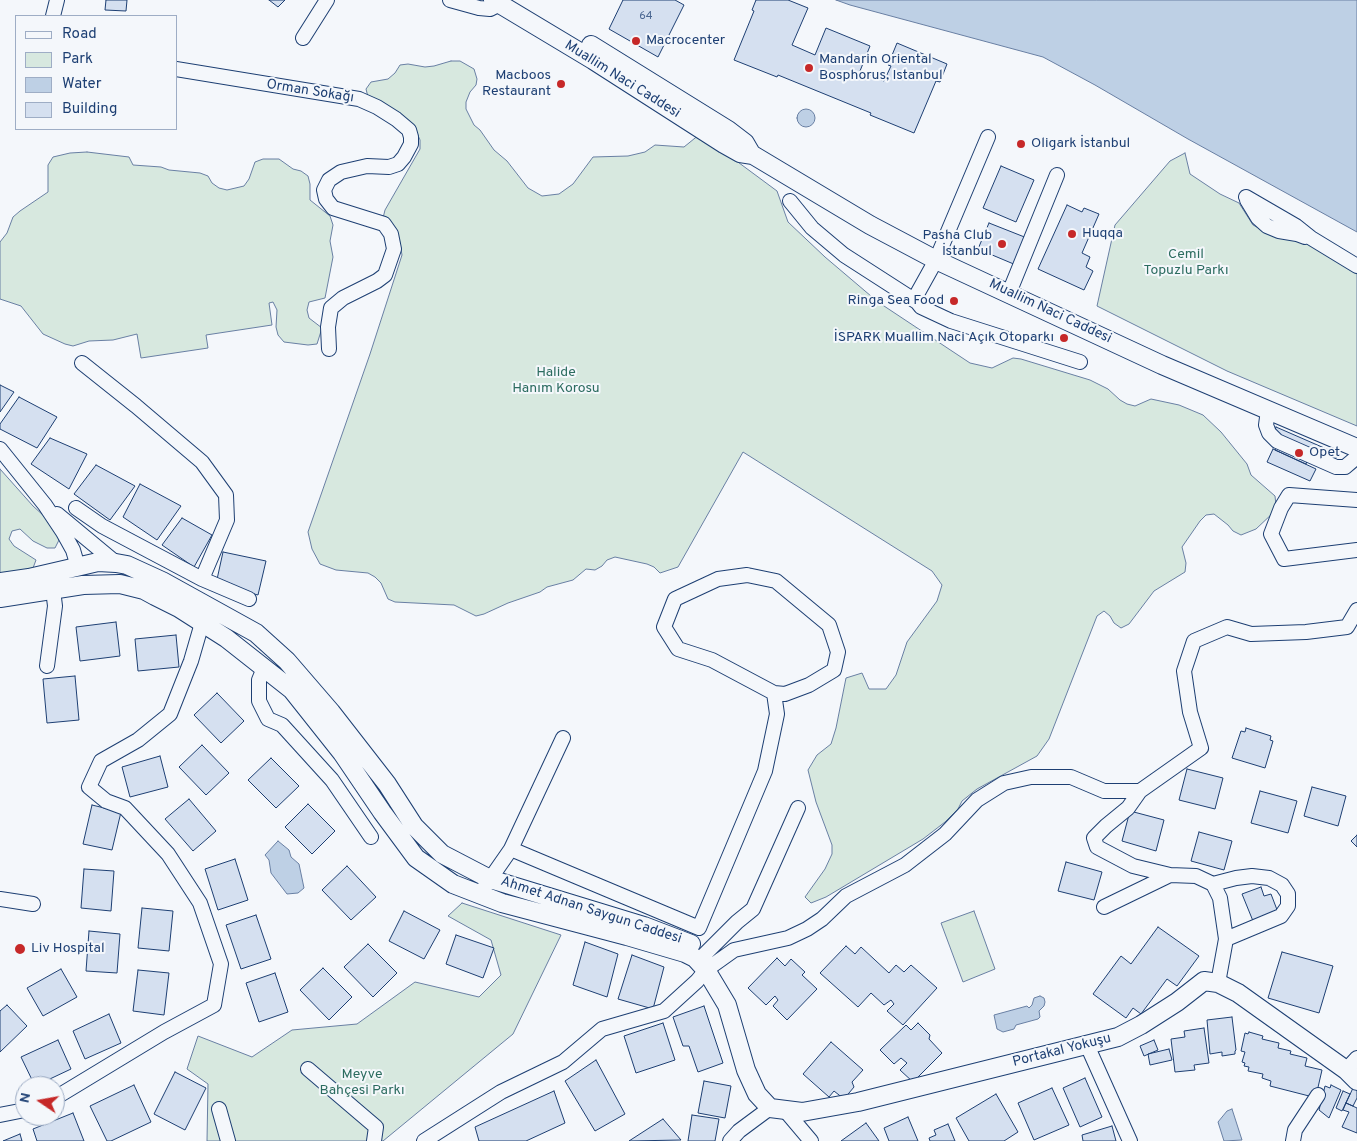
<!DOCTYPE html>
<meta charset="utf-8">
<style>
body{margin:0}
#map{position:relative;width:1357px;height:1141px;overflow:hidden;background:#f4f7fb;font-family:Overpass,sans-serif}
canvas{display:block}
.legend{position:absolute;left:15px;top:15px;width:162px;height:115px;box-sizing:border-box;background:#f4f7fb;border:1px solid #9eadc5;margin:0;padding:6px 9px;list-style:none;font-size:15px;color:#1d3f73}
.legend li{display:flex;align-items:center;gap:10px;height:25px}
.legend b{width:25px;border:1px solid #9eadc5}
.north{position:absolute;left:15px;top:1076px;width:50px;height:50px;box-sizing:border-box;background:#f4f7fb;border:1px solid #9eadc5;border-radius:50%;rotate:282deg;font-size:14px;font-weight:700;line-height:20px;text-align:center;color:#1d3f73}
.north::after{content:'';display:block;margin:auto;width:18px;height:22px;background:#c62828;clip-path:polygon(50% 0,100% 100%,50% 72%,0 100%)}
</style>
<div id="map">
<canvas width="1357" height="1141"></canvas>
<ul class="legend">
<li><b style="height:6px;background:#f4f7fb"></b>Road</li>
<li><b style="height:14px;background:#d7e8df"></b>Park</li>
<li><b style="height:14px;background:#bed0e5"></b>Water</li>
<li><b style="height:14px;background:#d5e0f0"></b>Building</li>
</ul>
<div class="north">N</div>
</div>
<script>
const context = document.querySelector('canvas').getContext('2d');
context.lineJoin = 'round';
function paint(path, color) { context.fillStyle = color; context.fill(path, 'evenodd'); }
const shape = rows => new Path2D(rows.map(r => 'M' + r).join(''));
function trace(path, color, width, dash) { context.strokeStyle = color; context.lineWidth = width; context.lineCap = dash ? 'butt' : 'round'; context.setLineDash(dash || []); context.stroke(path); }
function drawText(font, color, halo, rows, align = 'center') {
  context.font = font + ' Overpass,sans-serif'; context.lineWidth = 4; context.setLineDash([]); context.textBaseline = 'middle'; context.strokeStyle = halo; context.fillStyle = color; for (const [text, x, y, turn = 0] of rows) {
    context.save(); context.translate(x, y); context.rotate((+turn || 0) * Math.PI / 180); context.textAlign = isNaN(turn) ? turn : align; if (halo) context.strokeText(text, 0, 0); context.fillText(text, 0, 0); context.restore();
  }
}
const green = shape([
 [451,61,460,61,474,69,477,79,476,85,470,92,466,102,466,109,474,125,480,130,494,150,507,161,528,188,542,196,559,194,573,184,593,157,628,156,645,152,655,145,684,147,700,134,777,191,788,222,825,257,878,302,970,363,992,368,1013,358,1021,359,1090,380,1108,389,1120,400,1127,404,1135,406,1151,399,1179,405,1203,415,1221,432,1247,464,1251,475,1275,496,1276,505,1274,512,1256,529,1241,535,1233,531,1228,525,1214,514,1206,515,1200,521,1182,547,1186,563,1185,572,1154,591,1129,624,1121,628,1114,623,1110,616,1104,611,1097,616,1049,739,1037,756,977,789,962,801,958,809,945,822,923,839,826,897,811,903,805,897,825,869,832,854,832,845,816,802,808,770,817,755,831,744,836,728,846,678,862,673,869,689,886,689,896,675,907,642,937,601,942,585,932,571,743,452,678,567,660,573,654,567,647,564,615,557,607,560,602,566,595,570,586,569,573,580,547,587,540,592,508,603,484,614,476,616,454,605,395,602,388,599,381,583,375,577,368,573,336,570,320,564,312,549,308,532,370,354,402,255,399,238,383,218,385,210,420,149,420,140,417,133,402,119,368,97,366,89,371,82,388,79,395,73,400,65,408,64,425,67,434,66,451,61],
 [87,152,129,157,133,165,161,167,169,170,200,173,208,176,212,183,219,188,227,190,244,186,249,179,255,162,263,159,279,159,293,169,301,171,308,176,310,184,310,200,330,216,333,225,330,241,333,257,325,298,309,302,307,310,309,318,322,328,317,344,308,345,284,342,278,335,276,327,277,310,273,302,269,303,272,325,206,335,208,348,141,358,137,334,113,340,89,341,73,346,65,344,43,334,21,306,0,299,0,242,7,233,13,217,20,211,48,192,48,165,53,157,70,153,87,152],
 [1185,153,1190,174,1220,194,1239,203,1253,225,1270,234,1301,239,1357,274,1357,426,1227,371,1097,306,1115,225,1170,161,1185,153],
 [0,469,33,506,44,516,61,536,55,548,47,548,33,541,20,529,12,531,9,539,14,546,36,560,33,568,26,572,0,576,0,469],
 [462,903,561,935,513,1034,383,1141,207,1141,208,1084,187,1069,198,1036,252,1057,292,1030,357,1024,415,982,479,997,501,975,491,940,448,916,462,903],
 [974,911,995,969,963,982,941,923,974,911]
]);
const water = shape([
 [836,0,1357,0,1357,232,1188,139,1095,85,1043,57,850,5,836,0],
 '797 118a9 9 0 1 1 18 0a9 9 0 1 1-18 0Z',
 [278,841,289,850,291,857,299,864,304,888,298,893,287,894,271,873,269,860,265,855,278,841],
 [1040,996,1044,998,1045,1002,1044,1006,1039,1011,1040,1017,1038,1019,1016,1025,1014,1029,1003,1032,997,1029,994,1015,1027,1006,1029,1008,1032,1005,1034,998,1040,996],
 [1232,1109,1242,1140,1224,1141,1218,1122,1227,1111,1232,1109]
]);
const building = shape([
 [106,0,127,0,126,11,105,10,106,0],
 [269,0,285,0,278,7,269,0],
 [623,0,675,0,684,5,658,57,609,29,623,0],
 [756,0,788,0,808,8,792,45,815,55,826,28,870,46,860,71,884,81,891,66,888,65,897,43,947,64,940,82,936,81,914,133,870,115,871,113,778,75,777,77,734,60,754,11,752,10,756,0],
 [1001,166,1034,180,1016,222,983,208,1001,166],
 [1067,205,1082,212,1084,208,1099,214,1082,253,1090,257,1086,267,1093,271,1084,290,1038,269,1067,205],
 [989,223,1027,238,1016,265,978,249,989,223],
 [0,385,14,392,0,412,0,385],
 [19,397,57,417,37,448,0,429,0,424,19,397],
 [1276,427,1338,454,1331,468,1308,458,1306,464,1275,450,1277,446,1270,443,1276,427],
 [50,438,87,454,69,489,31,464,50,438],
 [1273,449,1316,469,1310,481,1267,462,1273,449],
 [96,465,135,486,110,520,74,494,96,465],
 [140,484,181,506,157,540,123,517,140,484],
 [182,518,212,535,194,567,162,545,182,518],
 [223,552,266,561,258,595,216,584,223,552],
 [116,622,120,656,80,661,76,627,116,622],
 [176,635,179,667,138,671,135,639,176,635],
 [75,676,79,720,47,723,43,679,75,676],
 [217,693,244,721,221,743,194,715,217,693],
 [1246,728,1271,736,1270,740,1273,741,1265,768,1232,758,1241,731,1245,732,1246,728],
 [202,745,229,773,206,795,179,767,202,745],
 [160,756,168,787,130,797,122,767,160,756],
 [271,758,299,786,276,808,248,780,271,758],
 [1187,769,1223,778,1215,809,1179,800,1187,769],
 [1312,787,1346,796,1338,826,1304,816,1312,787],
 [1260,791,1297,801,1288,833,1251,823,1260,791],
 [189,799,216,831,193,851,165,819,189,799],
 [308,804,335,831,312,854,285,827,308,804],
 [92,805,121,812,112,850,83,844,92,805],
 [1130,811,1164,820,1156,851,1122,841,1130,811],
 [1199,832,1232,841,1224,870,1191,861,1199,832],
 [1357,835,1357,847,1351,841,1357,835],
 [235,859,248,900,218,910,205,869,235,859],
 [1066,862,1102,872,1094,900,1058,891,1066,862],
 [347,866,376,897,351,920,322,890,347,866],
 [84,869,114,871,111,911,81,908,84,869],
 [1261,887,1264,896,1271,894,1279,915,1253,921,1242,894,1261,887],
 [142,908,173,911,169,951,138,948,142,908],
 [404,911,440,930,424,959,389,941,404,911],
 [256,915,271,959,241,969,226,925,256,915],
 [1158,927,1199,956,1177,986,1167,979,1141,1014,1133,1008,1126,1018,1093,994,1121,956,1131,964,1158,927],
 [89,931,120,934,117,973,86,971,89,931],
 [456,935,494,948,483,978,446,964,456,935],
 [585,942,618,954,607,997,573,985,585,942],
 [368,944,397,973,373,997,344,967,368,944],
 [846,946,855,954,861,947,889,973,896,965,904,972,911,965,937,988,903,1025,887,1011,894,1004,891,1000,884,1005,871,993,858,1007,820,973,846,946],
 [1282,952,1333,966,1319,1013,1268,998,1282,952],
 [632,955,664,967,653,1009,618,999,632,955],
 [777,958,785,966,791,959,805,972,802,975,817,989,787,1020,773,1006,778,1000,775,996,766,1005,748,988,777,958],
 [323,968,352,997,329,1020,300,990,323,968],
 [61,969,77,997,43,1016,27,988,61,969],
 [138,970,169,973,164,1015,133,1011,138,970],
 [275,973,288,1012,259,1022,246,983,275,973],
 [7,1005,27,1026,0,1052,0,1011,7,1005],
 [704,1006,723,1063,698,1072,689,1046,683,1046,673,1017,704,1006],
 [109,1014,121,1043,85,1059,73,1031,109,1014],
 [1232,1017,1236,1050,1235,1051,1235,1054,1222,1056,1222,1052,1210,1054,1207,1020,1232,1017],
 [663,1023,675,1060,636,1073,624,1036,663,1023],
 [918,1023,930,1035,929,1039,942,1053,913,1082,900,1070,907,1063,901,1058,894,1064,880,1050,906,1025,911,1030,918,1023],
 [1204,1028,1209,1063,1194,1065,1195,1070,1175,1072,1171,1039,1185,1037,1184,1031,1204,1028],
 [1249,1032,1263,1036,1262,1039,1279,1043,1278,1048,1291,1051,1290,1054,1307,1058,1305,1066,1322,1070,1316,1096,1313,1097,1270,1086,1271,1081,1262,1078,1263,1074,1248,1071,1249,1067,1244,1066,1245,1063,1242,1062,1245,1052,1241,1051,1245,1033,1248,1034,1249,1032],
 [58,1040,71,1069,35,1086,21,1057,58,1040],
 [1154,1040,1158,1050,1144,1056,1140,1046,1154,1040],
 [831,1042,863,1070,852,1082,854,1087,844,1099,834,1091,829,1097,803,1074,831,1042],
 [1169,1049,1172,1060,1150,1065,1148,1054,1169,1049],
 [596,1060,625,1114,595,1131,565,1081,596,1060],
 [175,1072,206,1088,185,1130,154,1114,175,1072],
 [1085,1078,1102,1117,1080,1127,1063,1088,1085,1078],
 [704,1081,731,1086,725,1118,698,1113,704,1081],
 [134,1085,151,1122,111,1141,107,1141,90,1106,134,1085],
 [1331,1085,1341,1090,1329,1118,1319,1110,1325,1086,1330,1088,1331,1085],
 [1052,1088,1069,1125,1034,1140,1018,1103,1052,1088],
 [1353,1088,1357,1089,1357,1098,1353,1106,1346,1103,1353,1088],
 [554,1091,565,1123,526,1141,479,1141,475,1127,554,1091],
 [1343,1091,1350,1094,1342,1111,1336,1108,1343,1091],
 [996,1094,1018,1132,1004,1141,969,1141,956,1118,996,1094],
 [1346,1103,1357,1108,1357,1133,1342,1127,1349,1112,1343,1110,1346,1103],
 [73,1113,84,1141,37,1141,33,1129,73,1113],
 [692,1115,719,1119,715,1141,688,1141,692,1115],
 [908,1117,918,1141,889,1141,884,1128,908,1117],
 [663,1119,681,1140,629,1141,663,1119],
 [866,1123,879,1141,841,1141,866,1123],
 [948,1124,955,1141,930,1141,929,1138,936,1135,934,1130,948,1124],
 [1112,1126,1116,1141,1083,1141,1082,1135,1112,1126],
 [20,1134,22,1141,3,1141,20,1134]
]);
const minor = shape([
 [450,0,479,8,490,9,500,4],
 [53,16,57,0],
 [303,38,327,0],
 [176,69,359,99,377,107,396,119,409,130,411,137,411,144,404,157,398,164,389,167,367,166,341,172,329,180,324,190,326,199,333,208,384,224,391,234,394,249,385,275,377,281,343,298,331,308,328,327,329,349],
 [988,137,936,260,916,296,917,302,921,307,951,321,1080,362],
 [1246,197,1296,226,1311,238,1357,266],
 [1247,200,1258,218,1267,226,1279,231,1297,234,1305,237],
 [790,201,812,228,844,255,917,302],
 [1009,293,1057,175],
 [82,363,136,406,202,462,226,495,227,520,202,579],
 [1268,410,1266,425,1269,433,1277,441,1336,467,1345,467,1357,457],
 [0,449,45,505,63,532,73,550,78,567],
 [1357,500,1289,495,1281,508,1271,534,1284,559,1357,550],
 [76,508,102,526,202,579,249,599],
 [57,514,116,563],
 [747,575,776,581,829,625,838,652,834,670,809,685,785,694,774,693,712,660,678,649,664,627,675,599,718,579,747,575],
 [47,666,55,606,53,590],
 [264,668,259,680,259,701,268,719,282,725,332,780,371,837],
 [1140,791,1128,808,1106,826,1094,838,1097,847,1133,866,1170,875,1196,876,1213,884,1220,898,1226,939,1218,983],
 [511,849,563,738],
 [1213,884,1236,878,1252,876,1269,878,1282,885,1288,894,1288,906,1281,916,1226,939],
 [479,895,511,849,699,928,765,771,777,714,774,693],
 [0,899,33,904],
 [1104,907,1170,875],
 [704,955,737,922,753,909,798,808],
 [1087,1045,1130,1141],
 [308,1069,376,1127,374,1141],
 [1346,1070,1357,1058],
 [55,1098,164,1032,214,1005,221,964,200,903,168,854,125,808,106,801,89,787,101,761,138,740,170,714,191,661,202,623],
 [219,1109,228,1141],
 [784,1109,811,1141],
 [0,1115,25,1110],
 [424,1141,501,1092,563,1062,602,1029,664,1011,697,981,706,970,734,950,788,938,807,929,822,919,846,896,905,865,945,834,977,800,1004,783,1031,777,1071,777,1104,791,1140,791,1201,748,1190,712,1184,671,1194,641,1227,627,1251,634,1306,632,1347,627,1357,610],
 [730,1141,739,1131,770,1108],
 [1293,1141,1295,1130,1318,1095]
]);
const major = shape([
 [493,0,593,60,724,144,740,153,753,155,870,225,904,243,936,260,1162,365,1357,448],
 [591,45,728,130,745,143,752,155],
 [0,582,29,578,98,562,116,563,127,565,162,581,256,633,287,661,331,712,387,784,414,826,442,854,490,879,644,926,691,944],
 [0,598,83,585,120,584,144,590,155,596,179,608,226,638,292,690,342,753,382,812,416,858,453,884,502,903,627,936,685,953,695,958,706,970,727,1005,746,1070,757,1094,770,1108,802,1112,858,1102,1118,1037,1141,1025,1177,1002,1204,981,1218,983,1238,993,1346,1070,1357,1081]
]);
const markers = [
 [636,41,5,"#c62828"],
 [809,68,5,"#c62828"],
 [561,84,5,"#c62828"],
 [1021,144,5,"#c62828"],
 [1072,234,5,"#c62828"],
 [1002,244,5,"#c62828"],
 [954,301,5,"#c62828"],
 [1064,338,5,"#c62828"],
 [1299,453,5,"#c62828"],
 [20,949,6,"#c62828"]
];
const numberNames = [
 ["64",646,17]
];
const poiNames = [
 ["Macrocenter",646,41],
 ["Mandarin Oriental",819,60],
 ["Bosphorus, Istanbul",819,76],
 ["Macboos",551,76,"right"],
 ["Restaurant",551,92,"right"],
 ["Oligark İstanbul",1031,144],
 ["Huqqa",1082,234],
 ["Pasha Club",992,236,"right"],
 ["İstanbul",992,252,"right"],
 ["Ringa Sea Food",944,301,"right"],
 ["İSPARK Muallim Naci Açık Otoparkı",1054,338,"right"],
 ["Opet",1309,453],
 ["Liv Hospital",31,949]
];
const streetNames = [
 ["Muallim Naci Caddesi",622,80,32],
 ["Orman Sokağı",310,92,9],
 ["Muallim Naci Caddesi",1050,312,25],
 ["Ahmet Adnan Saygun Caddesi",591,911,18],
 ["Portakal Yokuşu",1062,1051,-14]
];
const parkNames = [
 ["Cemil",1186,255],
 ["Topuzlu Parkı",1186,271],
 ["Halide",556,373],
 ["Hanım Korosu",556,389],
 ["Meyve",362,1075],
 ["Bahçesi Parkı",362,1091]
];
paint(green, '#d7e8df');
trace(green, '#687fa3', 1);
paint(water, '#bed0e5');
trace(water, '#687fa3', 1);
paint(building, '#d5e0f0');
trace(building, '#1d3f73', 1);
trace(minor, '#1d3f73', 16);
trace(major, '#1d3f73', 20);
trace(minor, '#f4f7fb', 14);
trace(major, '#f4f7fb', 18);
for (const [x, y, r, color] of markers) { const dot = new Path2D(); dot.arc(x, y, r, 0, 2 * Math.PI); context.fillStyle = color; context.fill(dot); trace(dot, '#f4f7fb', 2); }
drawText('11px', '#4b6792', null, numberNames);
drawText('14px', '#1d3f73', '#f4f7fb', poiNames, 'left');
drawText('14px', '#1d3f73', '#f4f7fb', streetNames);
drawText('14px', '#2c6c60', '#f4f7fb', parkNames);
</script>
